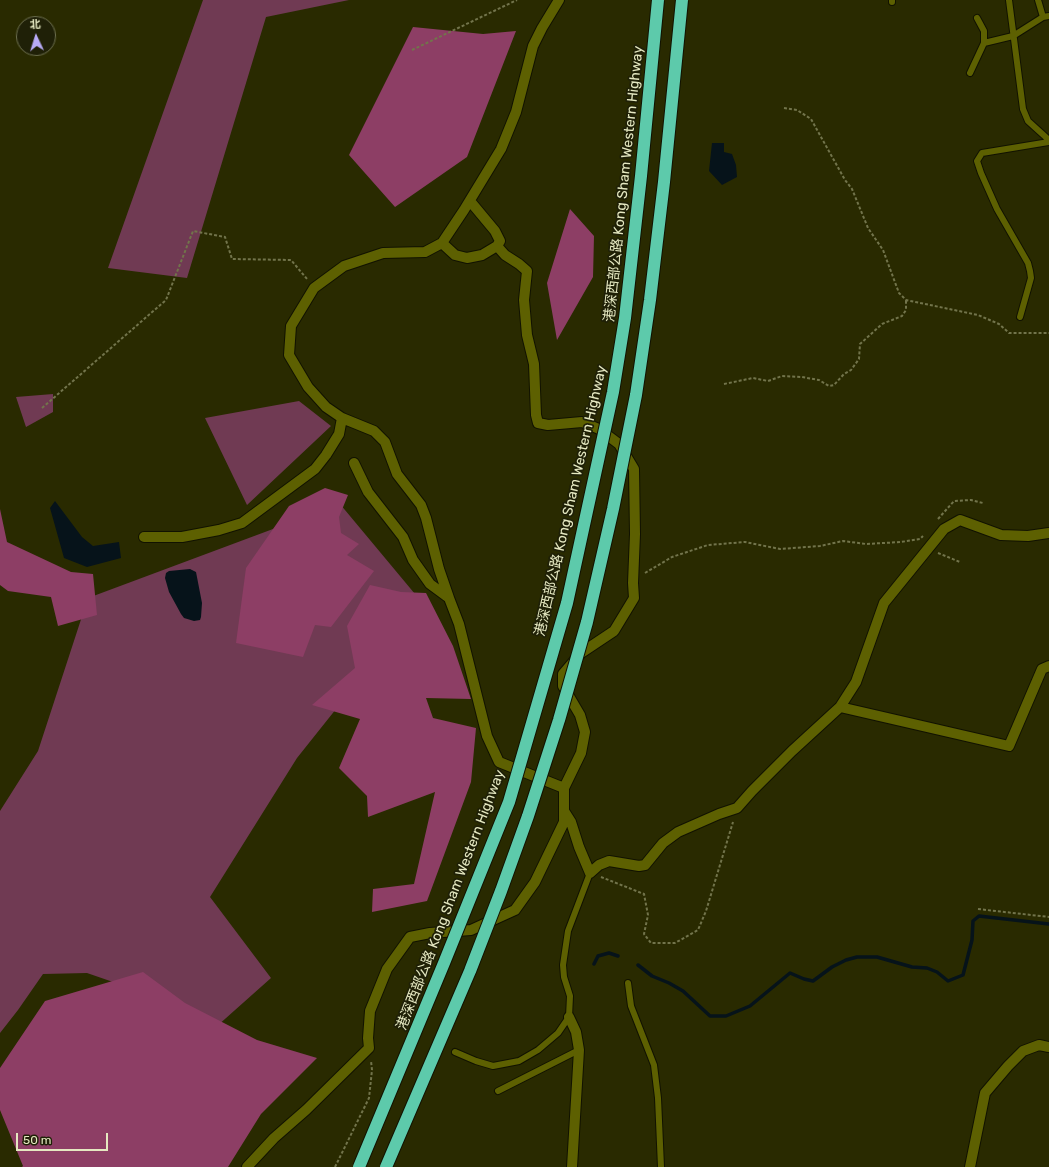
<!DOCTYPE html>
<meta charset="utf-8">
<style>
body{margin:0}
#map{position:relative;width:1049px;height:1167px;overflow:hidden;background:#292a00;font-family:Rubik,"Noto Sans SC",sans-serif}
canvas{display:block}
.north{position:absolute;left:16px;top:16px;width:40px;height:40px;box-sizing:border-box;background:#1f2007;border:1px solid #6e7051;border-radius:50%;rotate:356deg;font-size:11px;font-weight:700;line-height:16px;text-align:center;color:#e5e8c1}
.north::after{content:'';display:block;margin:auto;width:14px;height:18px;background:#b8abf7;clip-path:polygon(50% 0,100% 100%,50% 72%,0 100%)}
.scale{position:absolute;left:16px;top:1133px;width:92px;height:18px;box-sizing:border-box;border:2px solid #e5e8c1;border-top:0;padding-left:5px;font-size:12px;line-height:14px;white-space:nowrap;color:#e5e8c1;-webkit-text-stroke:3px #1f2007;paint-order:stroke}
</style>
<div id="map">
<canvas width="1049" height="1167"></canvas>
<div class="north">北</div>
<div class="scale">50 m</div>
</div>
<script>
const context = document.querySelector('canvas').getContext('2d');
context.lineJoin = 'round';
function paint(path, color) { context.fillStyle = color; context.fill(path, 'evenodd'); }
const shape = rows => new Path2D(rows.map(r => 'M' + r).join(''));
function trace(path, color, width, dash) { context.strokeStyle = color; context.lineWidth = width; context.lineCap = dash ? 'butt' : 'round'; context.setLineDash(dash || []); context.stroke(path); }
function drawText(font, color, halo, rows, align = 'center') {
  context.font = font + ' Rubik,"Noto Sans SC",sans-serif'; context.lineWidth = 3.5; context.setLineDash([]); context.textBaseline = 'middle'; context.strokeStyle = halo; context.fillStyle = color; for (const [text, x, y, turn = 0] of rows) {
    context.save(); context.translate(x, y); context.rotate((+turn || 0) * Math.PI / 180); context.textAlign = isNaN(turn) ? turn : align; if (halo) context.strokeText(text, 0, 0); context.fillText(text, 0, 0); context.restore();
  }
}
const green = shape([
 [203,0,349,0,266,17,187,278,108,268],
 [53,394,53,412,26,427,16,397],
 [299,401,331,426,247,505,205,418],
 [340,504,420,600,395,635,297,758,210,897,271,978,189,1051,142,992,87,973,43,974,18,1010,0,1033,0,811,38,751,88,598]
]);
const forest = shape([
 [413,27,483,34,516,31,467,157,395,207,349,155],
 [570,209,594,236,593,277,557,340,547,283],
 [325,488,348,495,339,517,341,533,359,544,347,555,374,571,331,627,315,625,303,657,236,643,246,568,289,506],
 [0,509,7,542,71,572,93,574,97,615,58,626,51,597,8,591,0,585],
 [370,585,401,592,426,593,453,646,471,699,426,698,433,718,476,728,471,782,427,901,372,912,373,889,414,884,435,792,368,817,367,796,339,768,360,719,312,705,355,668,347,626],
 [143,972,185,1003,257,1040,317,1058,261,1114,228,1167,22,1167,23,1166,0,1110,0,1068,45,1001]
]);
const water = shape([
 [712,143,724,143,724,152,732,154,736,165,737,177,722,185,709,171],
 [55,501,82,537,93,546,119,542,121,558,87,567,64,558,50,508],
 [190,569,196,572,202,603,201,617,200,620,194,621,184,618,181,614,169,592,165,578,166,573,169,571]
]);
const stream = shape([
 [594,964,598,956,609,953,618,956],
 [638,965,652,976,669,983,683,991,710,1016,726,1016,750,1006,790,973,804,979,813,981,832,967,846,960,857,957,877,957,912,967,927,968,937,972,948,981,963,975,972,940,973,921,979,916,1049,924]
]);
const path = shape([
 [412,50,517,0],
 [784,108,797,110,811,119,845,180,852,189,868,228,883,250,899,293,906,300,978,315,999,324,1009,333,1049,333],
 [724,384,753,378,768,381,782,376,802,377,819,380,829,386,834,385,844,374,851,370,859,359,860,344,882,324,902,316,906,310,906,300],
 [42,408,166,300,193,231,225,237,232,259,291,260,307,279],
 [938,519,954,501,971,500,983,503],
 [938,553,960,562],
 [645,573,672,557,708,545,745,542,780,549,820,546,843,541,866,544,901,542,920,539,923,536],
 [601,877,644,894,648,915,644,934,651,943,675,943,698,930,706,911,733,822],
 [978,909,1049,917],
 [335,1167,369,1098,372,1070,371,1061]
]);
const lane = shape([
 [892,0,892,2],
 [1009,0,1023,109,1028,121,1049,140],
 [1038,0,1043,17],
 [984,43,1013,36,1043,17,1049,16],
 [970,73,984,43,984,31,977,18],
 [1020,317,1031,278,1030,271,1028,263,997,209,981,173,977,161,982,153,1049,142],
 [628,983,631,1006,654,1065,658,1098,661,1167],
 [455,1052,476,1061,493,1066,519,1061,538,1050,558,1033,569,1017,570,996,564,977,563,965,568,931,590,873],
 [498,1091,579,1050]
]);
const street = shape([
 [470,201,495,231,500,241,497,246],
 [442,243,425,252,383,253,344,266,314,288,291,326,289,355,308,387,326,407,342,418,374,431,385,442,397,474,421,505,426,518,439,569,449,598],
 [354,463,368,492,403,537,413,560,430,584,449,598,459,624,487,736,499,762,564,788],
 [144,537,182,537,219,530,242,523,315,469,326,455,339,434,342,418],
 [840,707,1009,746,1042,669,1049,666],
 [564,811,571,822,579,847,590,873,599,865,609,861,639,866,645,865,663,843,678,832,719,814,737,808,752,791,792,751,840,707,856,682,884,603,944,529,960,520,1001,535,1028,536,1049,533],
 [569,1017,576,1032,579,1050,572,1167],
 [247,1167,274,1138,306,1110,369,1048,368,1038,370,1011,387,969,410,937,430,933,471,930,515,910,535,882,564,822,564,788,581,753,585,732,580,715,563,686,563,674,581,653,614,631,634,598,633,583,635,534,634,469,619,444,599,429,582,422,548,425,538,423,536,415,534,364,527,335,524,300,527,271,519,264,505,255,497,246,482,255,467,258,455,255,442,243,464,210,501,149,516,112,533,46,542,28,559,0],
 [970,1167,985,1093,1008,1066,1023,1051,1039,1045,1049,1047]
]);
const highwayBridge = shape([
 [359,1167,444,963,509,802,567,603,613,392,625,318,641,176,658,0],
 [386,1167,470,971,501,891,528,816,559,720,587,622,613,509,636,395,650,300,664,182,682,0]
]);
const streetNames = [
 ["港深西部公路 Kong Sham Western Highway",624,184,-84],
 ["港深西部公路 Kong Sham Western Highway",571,501,-77],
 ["港深西部公路 Kong Sham Western Highway",451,900,-69]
];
paint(green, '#703a53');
paint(forest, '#8d3e65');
paint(water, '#06131a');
trace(stream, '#06131a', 3.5);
trace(lane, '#111200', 8);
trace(street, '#111200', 12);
trace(path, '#72744b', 2, [3, 2]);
trace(lane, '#5d6001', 6);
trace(street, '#5d6001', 10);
trace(highwayBridge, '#111200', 14, []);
trace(highwayBridge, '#5dcaab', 12);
drawText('14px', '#e5e8c1', '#1f2007', streetNames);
</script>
